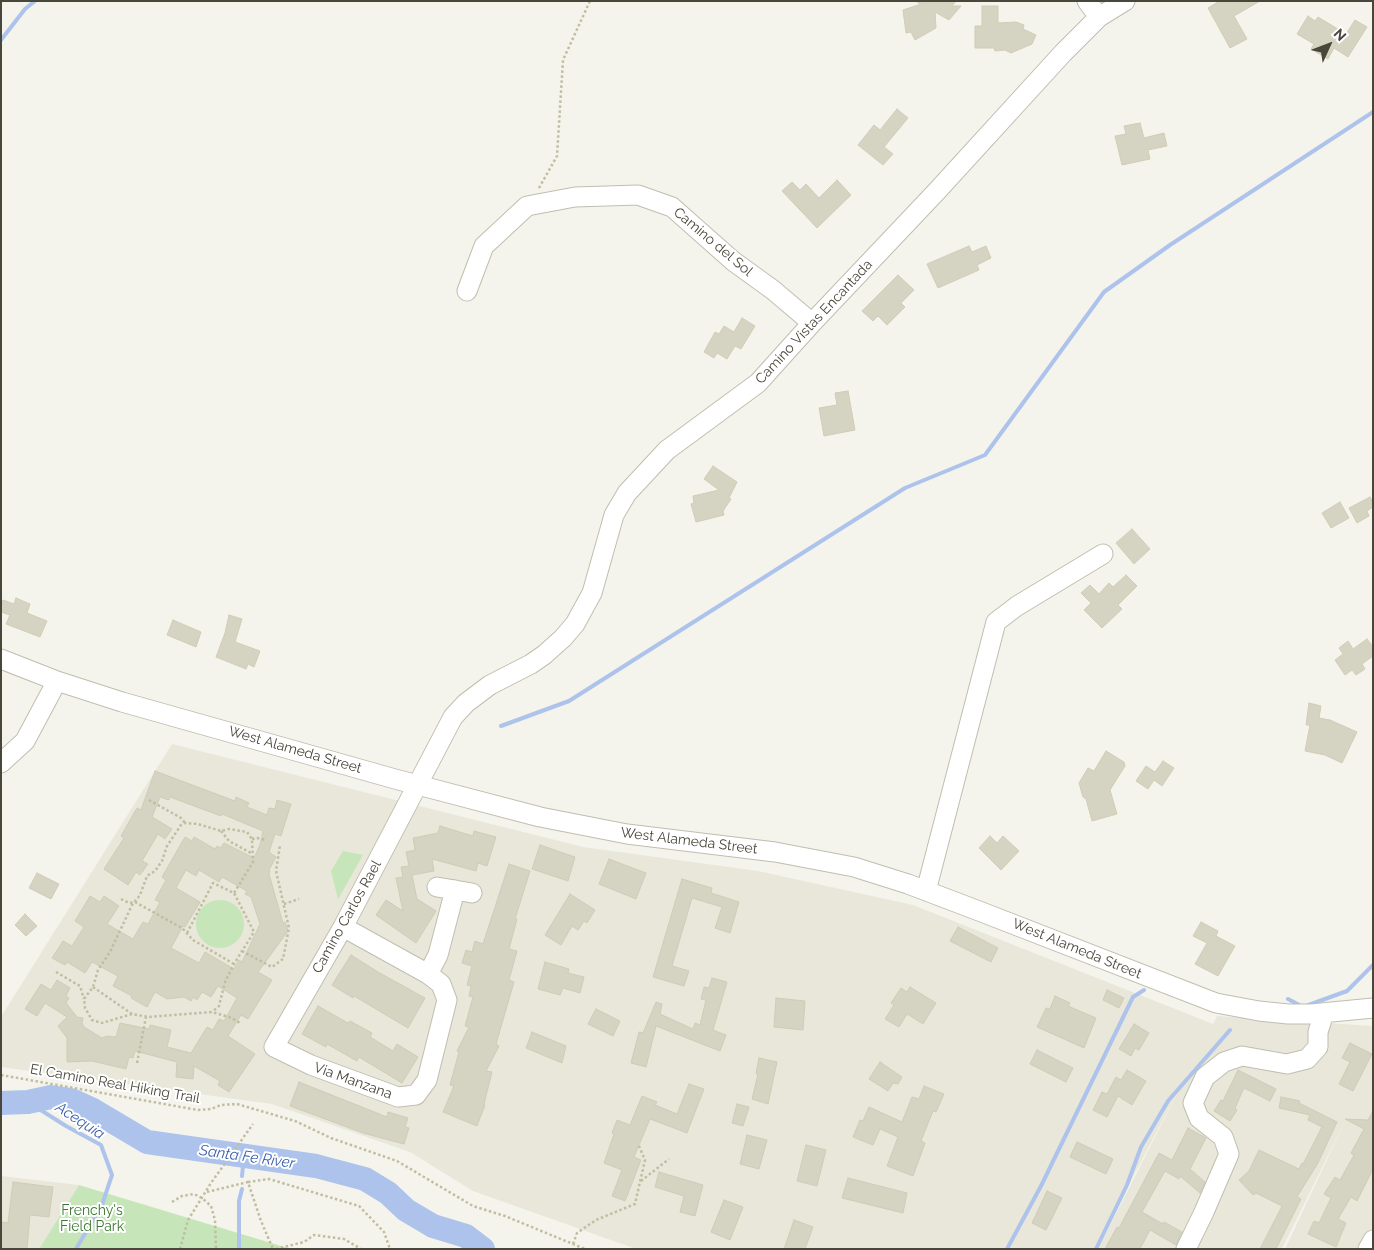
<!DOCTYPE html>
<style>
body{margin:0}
#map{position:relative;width:1374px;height:1250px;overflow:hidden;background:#f5f4ec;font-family:Raleway,sans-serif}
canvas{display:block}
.frame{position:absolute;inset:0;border:2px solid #49463a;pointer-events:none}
.north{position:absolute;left:1304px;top:20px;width:50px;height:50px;-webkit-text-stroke:4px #fff;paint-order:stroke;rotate:47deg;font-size:14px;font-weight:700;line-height:20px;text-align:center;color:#49463a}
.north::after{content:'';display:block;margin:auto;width:18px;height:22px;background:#49463a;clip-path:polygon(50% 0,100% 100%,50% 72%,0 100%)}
</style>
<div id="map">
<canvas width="1374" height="1250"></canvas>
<div class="frame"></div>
<div class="north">N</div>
</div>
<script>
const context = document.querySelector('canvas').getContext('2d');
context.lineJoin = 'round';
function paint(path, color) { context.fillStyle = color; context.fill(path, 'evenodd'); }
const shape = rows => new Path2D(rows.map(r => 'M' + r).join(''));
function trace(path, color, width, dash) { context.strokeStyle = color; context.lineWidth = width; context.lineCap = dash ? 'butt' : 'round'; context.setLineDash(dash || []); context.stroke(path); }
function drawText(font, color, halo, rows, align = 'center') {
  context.font = font + ' Raleway,sans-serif'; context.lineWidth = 4; context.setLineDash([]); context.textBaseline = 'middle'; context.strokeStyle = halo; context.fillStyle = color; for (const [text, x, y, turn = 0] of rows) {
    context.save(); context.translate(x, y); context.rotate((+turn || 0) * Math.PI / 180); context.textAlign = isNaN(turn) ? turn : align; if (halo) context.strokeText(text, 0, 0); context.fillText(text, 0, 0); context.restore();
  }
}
const residential = shape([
 [172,744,583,847,758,871,913,905,1213,1024,1217,1016,1373,1026,1373,1249,1285,1249,1346,1119,1282,1249,1098,1249,1184,1080,1095,1249,636,1249,473,1191,410,1152,272,1104,1,1067,1,1017],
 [1,1176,79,1185,39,1249,1,1249]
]);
const green = shape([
 [343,851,363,855,338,899,331,871],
 '196 924a24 24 0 1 1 48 0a24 24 0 1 1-48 0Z',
 [79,1185,291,1249,39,1249]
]);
const stream = shape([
 [1,40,25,9,35,1],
 [501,726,569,701,905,488,985,455,1104,292,1170,245,1373,112],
 [1288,999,1303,1007,1347,991,1373,965],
 [28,1102,66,1126,101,1145,112,1175,102,1205,76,1249],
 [242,1176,244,1156],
 [239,1249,239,1201,242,1189],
 [1007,1249,1041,1186,1133,997,1144,990],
 [1096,1249,1127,1185,1141,1147,1168,1101,1230,1030]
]);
const river = shape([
 [1,1103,28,1102,51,1097,71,1100,93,1110,147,1142,316,1166,365,1179,388,1193,406,1210,433,1226,466,1236,483,1249]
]);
const building = shape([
 [915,1,956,1,952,6,961,6,949,20,935,12,936,28,915,40,911,32,906,33,903,10,921,4,915,1],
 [1220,1,1260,1,1234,16,1247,39,1230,48,1208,8,1220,1],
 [982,6,998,6,998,23,1016,22,1024,25,1023,29,1036,35,1032,44,1011,53,1005,50,995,51,994,48,975,48,975,26,982,26,982,6],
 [1308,16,1315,21,1318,17,1346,34,1355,20,1367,27,1348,57,1334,48,1328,59,1311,49,1314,44,1297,34,1308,16],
 [897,109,908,118,884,147,893,154,883,165,858,145,874,125,880,130,897,109],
 [1140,123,1144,138,1164,133,1167,146,1148,150,1150,159,1122,165,1115,136,1126,134,1124,126,1140,123],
 [837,180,851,195,817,228,782,191,792,182,800,190,806,184,819,198,837,180],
 [969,246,972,252,986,246,991,258,977,265,979,270,938,288,927,264,969,246],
 [898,275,914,290,901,303,905,307,887,325,878,316,873,321,862,311,898,275],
 [742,318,755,326,741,349,735,346,727,359,717,353,714,358,704,352,715,332,719,334,724,326,734,332,742,318],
 [848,391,855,430,824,436,819,408,837,405,835,393,848,391],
 [713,466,737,482,729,498,731,499,723,511,724,515,696,522,691,504,694,503,693,496,719,490,704,479,713,466],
 [1370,497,1373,502,1373,507,1367,511,1369,516,1357,523,1349,508,1370,497],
 [1340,502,1349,518,1331,528,1322,513,1340,502],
 [1132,529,1150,549,1134,564,1116,543,1132,529],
 [1126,575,1137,586,1118,605,1122,609,1102,628,1084,610,1091,603,1081,593,1090,585,1099,594,1109,583,1113,587,1126,575],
 [16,598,30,604,27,613,47,621,40,637,6,624,10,615,1,612,1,605,3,600,14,604,16,598],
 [229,615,242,619,235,642,260,651,254,667,248,664,246,669,216,657,225,633,229,615],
 [173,620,201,632,196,647,167,635,173,620],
 [1367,639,1373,647,1373,656,1362,664,1365,669,1356,675,1352,670,1345,675,1335,660,1343,654,1339,648,1348,641,1353,649,1367,639],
 [1309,703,1321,706,1319,718,1330,720,1357,732,1342,763,1325,755,1305,751,1310,725,1306,725,1309,703],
 [1106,751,1124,762,1125,766,1110,790,1117,814,1092,821,1086,799,1083,797,1079,783,1088,768,1094,771,1106,751],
 [1163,761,1174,768,1162,786,1154,780,1148,789,1136,781,1146,766,1155,772,1163,761],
 [155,771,235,801,236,797,249,803,247,807,267,815,269,808,275,809,277,800,291,804,281,836,275,834,269,852,276,857,269,870,270,872,269,874,283,923,285,922,288,931,258,972,272,980,248,1019,241,1015,228,1036,255,1054,229,1092,218,1085,220,1081,194,1066,193,1079,176,1077,177,1062,135,1051,133,1058,129,1057,126,1069,92,1061,67,1062,67,1038,58,1026,67,1017,45,1003,37,1016,25,1009,41,984,51,990,57,980,70,988,66,996,69,998,66,1003,77,1017,83,1018,82,1023,84,1027,102,1038,107,1036,116,1037,120,1023,149,1029,150,1025,171,1030,167,1047,191,1053,207,1027,213,1030,219,1019,224,1021,237,998,218,986,211,997,202,992,197,1000,193,997,191,1001,184,997,167,999,155,992,147,1007,131,998,132,996,113,986,118,976,92,962,85,973,67,962,65,965,52,958,63,941,72,946,84,927,75,921,90,896,100,902,104,896,119,906,107,924,133,939,143,922,148,924,160,902,155,900,166,880,162,877,185,837,192,841,194,837,215,849,217,846,221,848,224,843,254,858,260,845,263,831,222,814,221,816,170,797,169,800,160,797,152,817,172,829,165,839,158,834,142,861,148,864,140,875,136,872,128,885,104,869,124,838,121,836,137,808,141,810,155,771],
 [186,870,196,876,199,870,219,882,222,877,247,891,245,894,251,897,260,924,242,962,239,960,234,969,205,952,199,963,171,948,183,926,185,927,200,902,176,888,186,870],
 [440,826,473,836,474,831,496,837,487,866,478,863,476,871,432,859,434,871,412,875,417,899,436,911,416,943,376,915,386,900,403,911,396,878,403,877,401,867,409,866,406,852,415,850,413,838,438,833,440,826],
 [990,836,997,843,1003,836,1019,851,1001,870,979,848,990,836],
 [540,845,575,857,568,881,532,869,540,845],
 [609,859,646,873,636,899,599,884,609,859],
 [509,864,530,871,515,919,517,919,509,949,517,951,509,980,514,982,496,1044,499,1046,486,1071,492,1072,484,1104,485,1105,477,1126,443,1112,454,1086,450,1085,459,1052,457,1051,469,1027,465,1026,473,997,469,996,471,986,467,985,472,966,462,963,466,950,472,952,475,941,483,944,509,864],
 [37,873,59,884,51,899,29,888,37,873],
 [682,879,712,888,711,893,739,902,730,933,715,928,722,907,692,898,672,966,689,971,684,986,653,977,682,879],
 [570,894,595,910,587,923,584,921,578,930,572,926,561,945,545,935,570,894],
 [25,914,37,926,26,936,15,925,25,914],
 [1201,922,1218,931,1216,936,1235,946,1218,976,1195,964,1207,943,1193,936,1201,922],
 [958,927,998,948,991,962,950,941,958,927],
 [351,955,378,972,425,998,408,1028,354,996,353,998,332,985,351,955],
 [545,962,569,969,568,973,584,977,580,993,563,988,560,995,538,989,545,962],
 [712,978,727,982,713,1030,726,1035,720,1051,656,1026,646,1067,631,1063,639,1032,643,1033,656,1002,662,1004,660,1014,693,1029,695,1023,700,1025,706,1000,701,999,704,987,709,988,712,978],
 [910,987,936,1003,923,1024,907,1014,899,1027,885,1019,894,1005,891,1003,901,988,907,992,910,987],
 [1107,990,1124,998,1119,1008,1103,1000,1107,990],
 [1055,996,1070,1003,1068,1006,1096,1018,1084,1048,1037,1027,1046,1008,1050,1009,1055,996],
 [776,998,805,1001,803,1030,774,1027,776,998],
 [318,1006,348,1023,350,1021,372,1033,370,1037,393,1051,397,1044,418,1057,402,1083,359,1057,357,1061,327,1044,326,1047,302,1034,318,1006],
 [596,1009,620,1021,613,1036,588,1024,596,1009],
 [1134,1024,1149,1033,1139,1050,1135,1048,1131,1056,1119,1049,1134,1024],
 [532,1032,566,1046,562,1063,526,1048,532,1032],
 [1350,1043,1372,1054,1353,1091,1339,1084,1350,1062,1342,1058,1350,1043],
 [1037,1050,1073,1068,1066,1082,1030,1064,1037,1050],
 [759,1058,777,1062,768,1104,752,1099,758,1074,756,1074,759,1058],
 [880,1062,902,1077,898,1084,893,1083,888,1091,869,1079,880,1062],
 [1127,1070,1146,1081,1132,1105,1118,1096,1107,1117,1093,1110,1102,1092,1107,1094,1116,1077,1121,1080,1127,1070],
 [1238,1070,1276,1089,1270,1101,1244,1088,1235,1108,1237,1110,1230,1121,1214,1111,1221,1100,1223,1101,1238,1070],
 [299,1082,387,1117,388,1112,408,1118,405,1127,409,1128,404,1144,363,1133,290,1106,299,1082],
 [689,1084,704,1089,687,1133,650,1119,634,1157,641,1160,625,1201,612,1196,622,1170,604,1163,614,1134,612,1133,617,1120,630,1125,642,1096,657,1102,655,1105,677,1114,689,1084],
 [924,1086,944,1094,936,1112,933,1111,921,1141,925,1143,913,1176,887,1166,898,1137,880,1129,873,1145,853,1137,860,1120,863,1121,869,1107,902,1122,912,1097,919,1099,924,1086],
 [1281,1097,1300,1101,1299,1103,1337,1122,1318,1163,1297,1197,1301,1199,1276,1249,1260,1249,1282,1206,1256,1193,1253,1195,1239,1180,1249,1171,1259,1150,1299,1169,1302,1163,1303,1164,1322,1127,1308,1120,1310,1115,1279,1108,1281,1097],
 [737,1104,749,1107,743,1126,732,1123,737,1104],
 [1373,1111,1373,1169,1357,1201,1351,1197,1338,1219,1346,1223,1336,1247,1308,1234,1314,1221,1319,1223,1331,1198,1324,1194,1335,1177,1340,1180,1354,1155,1351,1153,1364,1129,1345,1119,1368,1120,1373,1111],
 [1188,1128,1206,1138,1190,1169,1205,1182,1200,1193,1180,1176,1179,1179,1165,1171,1142,1212,1163,1224,1164,1222,1182,1232,1176,1245,1150,1230,1140,1249,1105,1249,1117,1227,1119,1228,1159,1153,1172,1160,1188,1128],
 [747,1135,767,1140,759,1169,740,1164,747,1135],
 [1077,1142,1113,1159,1106,1174,1070,1157,1077,1142],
 [806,1145,826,1150,817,1186,797,1181,806,1145],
 [659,1172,703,1185,695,1216,680,1212,684,1196,655,1187,659,1172],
 [848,1178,907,1193,903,1213,842,1198,848,1178],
 [13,1182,53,1187,49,1217,30,1215,27,1249,1,1249,1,1222,8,1223,13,1182],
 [1047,1191,1062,1198,1046,1230,1032,1223,1047,1191],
 [724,1200,743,1207,730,1240,711,1232,724,1200],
 [794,1220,813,1227,805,1249,784,1249,794,1220]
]);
const path = shape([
 [539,188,557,156,563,60,590,1],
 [149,800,181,818,185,823],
 [221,831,229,841,251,853,253,853],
 [252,839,257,838,266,840],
 [121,899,129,903,135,902,182,928,193,940,234,964],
 [284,904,299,899],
 [187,933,213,883,234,893,254,932,234,964,225,982,219,1006,212,1012],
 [242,951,272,967,283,959,289,928,276,871,280,845],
 [56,972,80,986,84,999],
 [93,987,132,1014,148,1017,212,1012,232,1018,240,1023],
 [132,1014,102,1023,92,1020,85,1008,84,999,93,987,98,970,110,952,132,905,140,895,147,876,155,871,162,861,167,846,181,825,185,823,198,824,221,831,229,829,247,832,252,839,253,862,234,893],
 [137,1063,146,1017],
 [1,1075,198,1110,211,1109,221,1105,237,1104,295,1121,331,1138,397,1161,473,1206,505,1216,585,1249],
 [641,1181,669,1159],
 [248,1182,269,1179,359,1206,384,1232,390,1249],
 [207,1192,248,1182,261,1221,273,1249],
 [172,1202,182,1196,194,1194,202,1198,211,1206,215,1220,216,1249],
 [573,1244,577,1233,596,1220,635,1204,645,1160,639,1146],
 [180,1249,188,1220,211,1183,253,1124],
 [276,1249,304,1242,314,1235,344,1239,361,1249]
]);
const minor = shape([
 [1087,1,1099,17],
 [467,291,484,246,527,206,575,197,638,195,672,207,733,261,773,290,812,323],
 [1,659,57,681,122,702,395,779,540,817,627,834,775,852,854,867,908,884,979,911,1216,1003,1259,1011,1288,1014,1311,1014,1373,1008],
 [1,763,25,741,57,681],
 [437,887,472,893],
 [926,891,996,622,1017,606,1103,554],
 [343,927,428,974,441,984,447,1000,427,1080,416,1095,398,1097,311,1065,274,1047,343,927,453,717,466,703,490,685,531,664,544,655,563,638,575,624,592,593,614,515,627,493,667,450,758,383,812,323,937,191,1063,53,1099,17,1125,1],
 [428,974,438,955,455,890],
 [1186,1249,1204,1212,1229,1154,1223,1137,1199,1118,1193,1103,1205,1077,1224,1062,1242,1056,1287,1064,1307,1059,1318,1047,1318,1032,1324,1013],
 [1368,1249,1373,1240]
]);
const streetNames = [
 ["Camino del Sol",713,242,40],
 ["Camino Vistas Encantada",814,322,-47],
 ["West Alameda Street",295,750,16],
 ["West Alameda Street",689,841,7],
 ["Camino Carlos Rael",347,917,-61],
 ["West Alameda Street",1077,949,22],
 ["Via Manzana",353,1081,20],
 ["El Camino Real Hiking Trail",115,1084,10]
];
const parkNames = [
 ["Frenchy's",92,1211],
 ["Field Park",92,1227]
];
const waterNames = [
 ["Acequia",80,1121,33],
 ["Santa Fe River",247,1157,8]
];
paint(residential, '#e8e7da');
paint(green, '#c6e5b8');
trace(stream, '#adc3ec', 4);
trace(river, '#adc3ec', 24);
paint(building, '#d5d3c2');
trace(building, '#d0ccb5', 1);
trace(minor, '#c0beaf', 21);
trace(path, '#c0bda1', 2.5, [2.5, 2.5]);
trace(minor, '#fff', 19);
drawText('14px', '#49463a', '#fff', streetNames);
drawText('14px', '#3a7730', '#fff', parkNames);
drawText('italic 15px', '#3a60ad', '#fff', waterNames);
</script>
